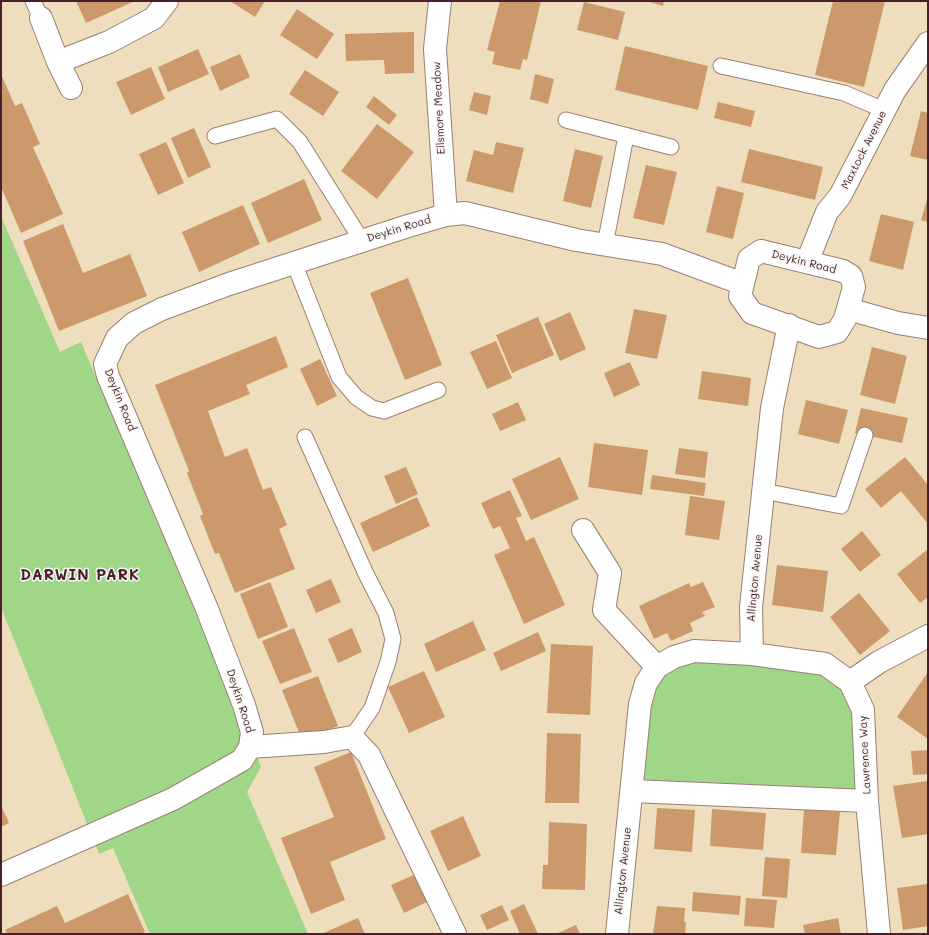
<!DOCTYPE html>
<style>
body{margin:0}
#map{position:relative;width:929px;height:935px;overflow:hidden;background:#eedebe;font-family:Mali,sans-serif}
canvas{display:block}
.frame{position:absolute;inset:0;border:2px solid #4a1f2b;pointer-events:none}
</style>
<div id="map">
<canvas width="929" height="935"></canvas>
<div class="frame"></div>
</div>
<script>
const context = document.querySelector('canvas').getContext('2d');
context.lineJoin = 'round';
function paint(path, color) { context.fillStyle = color; context.fill(path, 'evenodd'); }
const shape = rows => new Path2D(rows.map(r => 'M' + r).join(''));
function trace(path, color, width, dash) { context.strokeStyle = color; context.lineWidth = width; context.lineCap = dash ? 'butt' : 'round'; context.setLineDash(dash || []); context.stroke(path); }
function drawText(font, color, halo, rows, align = 'center') {
  context.font = font + ' Mali,sans-serif'; context.lineWidth = 3; context.setLineDash([]); context.textBaseline = 'middle'; context.strokeStyle = halo; context.fillStyle = color; for (const [text, x, y, turn = 0] of rows) {
    context.save(); context.translate(x, y); context.rotate((+turn || 0) * Math.PI / 180); context.textAlign = isNaN(turn) ? turn : align; if (halo) context.strokeText(text, 0, 0); context.fillText(text, 0, 0); context.restore();
  }
}
const green = shape([
 [1,216,60,352,81,342,261,767,247,792,308,934,150,934,113,848,99,854,1,607],
 [752,654,850,682,867,801,632,791,657,667]
]);
const building = shape([
 [76,1,135,1,86,23],
 [230,1,265,1,255,17],
 [500,1,541,1,527,60,523,59,520,70,492,64,495,52,487,50],
 [646,1,664,1,663,6],
 [833,1,885,1,864,87,815,75],
 [584,2,625,12,618,40,577,30],
 [297,9,334,34,317,59,280,35],
 [414,32,414,73,385,74,384,60,346,61,345,34],
 [625,46,708,66,698,110,615,90],
 [198,49,209,74,168,92,158,67],
 [240,54,250,77,220,91,210,67],
 [151,67,165,99,131,115,116,82],
 [305,70,339,92,323,116,289,94],
 [1,74,15,106,22,103,40,144,33,147,63,214,21,233,1,187],
 [535,74,554,79,548,104,530,99],
 [474,92,491,96,487,115,469,110],
 [374,96,397,115,389,125,366,107],
 [718,102,755,111,751,127,714,118],
 [921,111,928,113,928,160,910,156],
 [377,124,414,152,377,199,341,171],
 [194,128,211,167,188,178,171,138],
 [166,142,184,183,158,195,139,154],
 [496,142,524,148,513,193,466,181,474,150,493,155],
 [575,149,603,156,591,208,563,201],
 [749,149,823,167,815,200,741,182],
 [646,165,677,172,664,225,633,218],
 [304,179,322,220,268,243,251,203],
 [717,186,744,193,733,239,706,232],
 [928,196,928,222,921,220],
 [243,205,260,244,199,272,182,232],
 [881,214,914,222,903,270,869,261],
 [63,224,83,273,130,254,147,296,59,331,23,241],
 [408,278,442,365,405,380,370,293],
 [634,309,667,315,657,359,625,353],
 [570,312,586,349,560,361,544,324],
 [538,317,554,355,512,373,496,335],
 [276,336,288,367,246,385,250,394,208,411,225,457,247,448,263,490,271,487,287,525,279,529,295,569,235,593,219,553,215,554,200,516,203,514,187,473,189,471,155,385],
 [496,341,512,378,487,389,470,352],
 [872,347,907,356,895,404,860,395],
 [320,359,337,396,317,406,300,369],
 [630,362,640,385,614,397,604,373],
 [702,371,751,378,748,406,698,399],
 [806,400,848,410,839,444,798,434],
 [518,402,526,420,500,431,492,414],
 [861,408,908,418,902,443,855,433],
 [594,443,648,450,642,495,588,487],
 [679,448,708,452,705,478,675,474],
 [560,457,579,499,531,520,512,479],
 [905,457,928,485,928,524,901,491,881,508,865,489],
 [406,467,418,494,396,504,384,476],
 [652,475,706,483,704,496,650,489],
 [510,490,522,516,516,518,526,541,534,537,565,605,524,624,494,555,510,548,500,526,493,529,481,503],
 [690,496,725,501,719,540,685,535],
 [417,497,430,526,373,552,360,523],
 [862,531,881,555,860,572,841,549],
 [928,549,928,597,920,603,897,574],
 [777,565,828,571,823,612,772,605],
 [331,579,341,602,316,613,306,590],
 [270,582,288,627,258,639,240,594],
 [703,582,715,607,702,612,705,616,690,623,693,631,671,641,667,633,654,639,639,606,689,583,691,587],
 [859,593,890,631,860,655,830,617],
 [473,621,486,650,436,672,424,644],
 [294,628,312,672,280,684,262,641],
 [352,628,362,652,338,663,328,639],
 [538,632,546,651,501,671,493,653],
 [551,644,593,646,590,715,547,713],
 [424,671,445,717,409,733,388,687],
 [928,672,928,739,897,717],
 [318,676,338,726,302,740,282,690],
 [547,733,581,734,579,803,545,803],
 [928,750,928,774,913,775,911,751],
 [351,752,386,839,330,862,345,900,311,914,281,838,334,817,314,767],
 [927,781,928,834,902,838,893,786],
 [1,805,9,823,1,827],
 [657,808,695,810,692,852,654,849],
 [712,809,766,813,763,850,710,846],
 [804,809,840,812,836,855,801,853],
 [463,816,481,856,448,871,430,831],
 [549,822,587,824,585,890,542,889,543,865,548,865],
 [765,857,790,859,787,898,762,896],
 [416,874,429,901,404,913,391,885],
 [928,884,928,926,903,930,897,888],
 [693,892,741,896,739,915,692,911],
 [128,894,145,932,141,934,7,934,5,930,57,906,65,923],
 [746,898,777,900,774,928,744,926],
 [524,904,538,934,520,934,510,911],
 [502,905,509,920,487,930,480,915],
 [657,906,685,908,684,922,686,922,685,934,653,934],
 [358,918,365,934,321,934],
 [838,918,841,934,805,934,803,925],
 [576,925,580,934,556,934]
]);
const service = shape([
 [33,1,41,18],
 [721,66,844,93,884,110],
 [566,120,671,147],
 [215,136,277,119,300,142,362,241],
 [605,245,626,136],
 [294,263,339,377,356,397,372,408,384,411,438,390],
 [305,437,366,574,386,613,393,639,388,662,372,708,352,737],
 [763,491,841,506,865,435]
]);
const minor = shape([
 [440,1,435,49,446,215],
 [41,18,58,62],
 [71,88,58,62,109,42,154,18,167,1],
 [761,251,843,271,851,276,854,287,845,319,837,332,819,337,752,313,740,296,749,259,761,251],
 [807,262,827,212,840,196,895,90,928,43],
 [848,309,898,323,928,328],
 [583,530,610,573,604,610,657,667],
 [752,654,825,664,850,682,863,710,867,801,879,934],
 [850,682,879,662,928,636],
 [250,747,324,742,352,737,369,755,455,934],
 [632,791,867,801],
 [1,875,173,799,242,760,250,747,252,732,244,705,207,609,108,376,105,364,117,338,134,323,162,309,229,284,408,226,446,215,465,213,576,240,662,254,743,284],
 [617,934,640,704,646,683,657,667,674,657,694,651,752,654,751,607,772,408,789,325]
]);
const streetNames = [
 ["Ellsmore Meadow",439,108,-93],
 ["Maxtock Avenue",864,150,-63],
 ["Deykin Road",399,229,-17],
 ["Deykin Road",804,262,14],
 ["Deykin Road",120,400,68],
 ["Allington Avenue",755,578,-85],
 ["Deykin Road",240,701,72],
 ["Lawrence Way",865,755,-93],
 ["Allington Avenue",623,871,-84]
];
const districtNames = [
 ["DARWIN PARK",80,575]
];
paint(green, '#9fd688');
paint(building, '#cc996c');
trace(service, '#9c7e74', 17);
trace(minor, '#9c7e74', 24);
trace(service, '#fff', 15);
trace(minor, '#fff', 22);
drawText('11px', '#4a1f2b', '#f6f6f2', streetNames);
context.letterSpacing = '1px';
drawText('bold 15px', '#4a1f2b', '#f6f6f2', districtNames);
context.letterSpacing = '0px';
</script>
